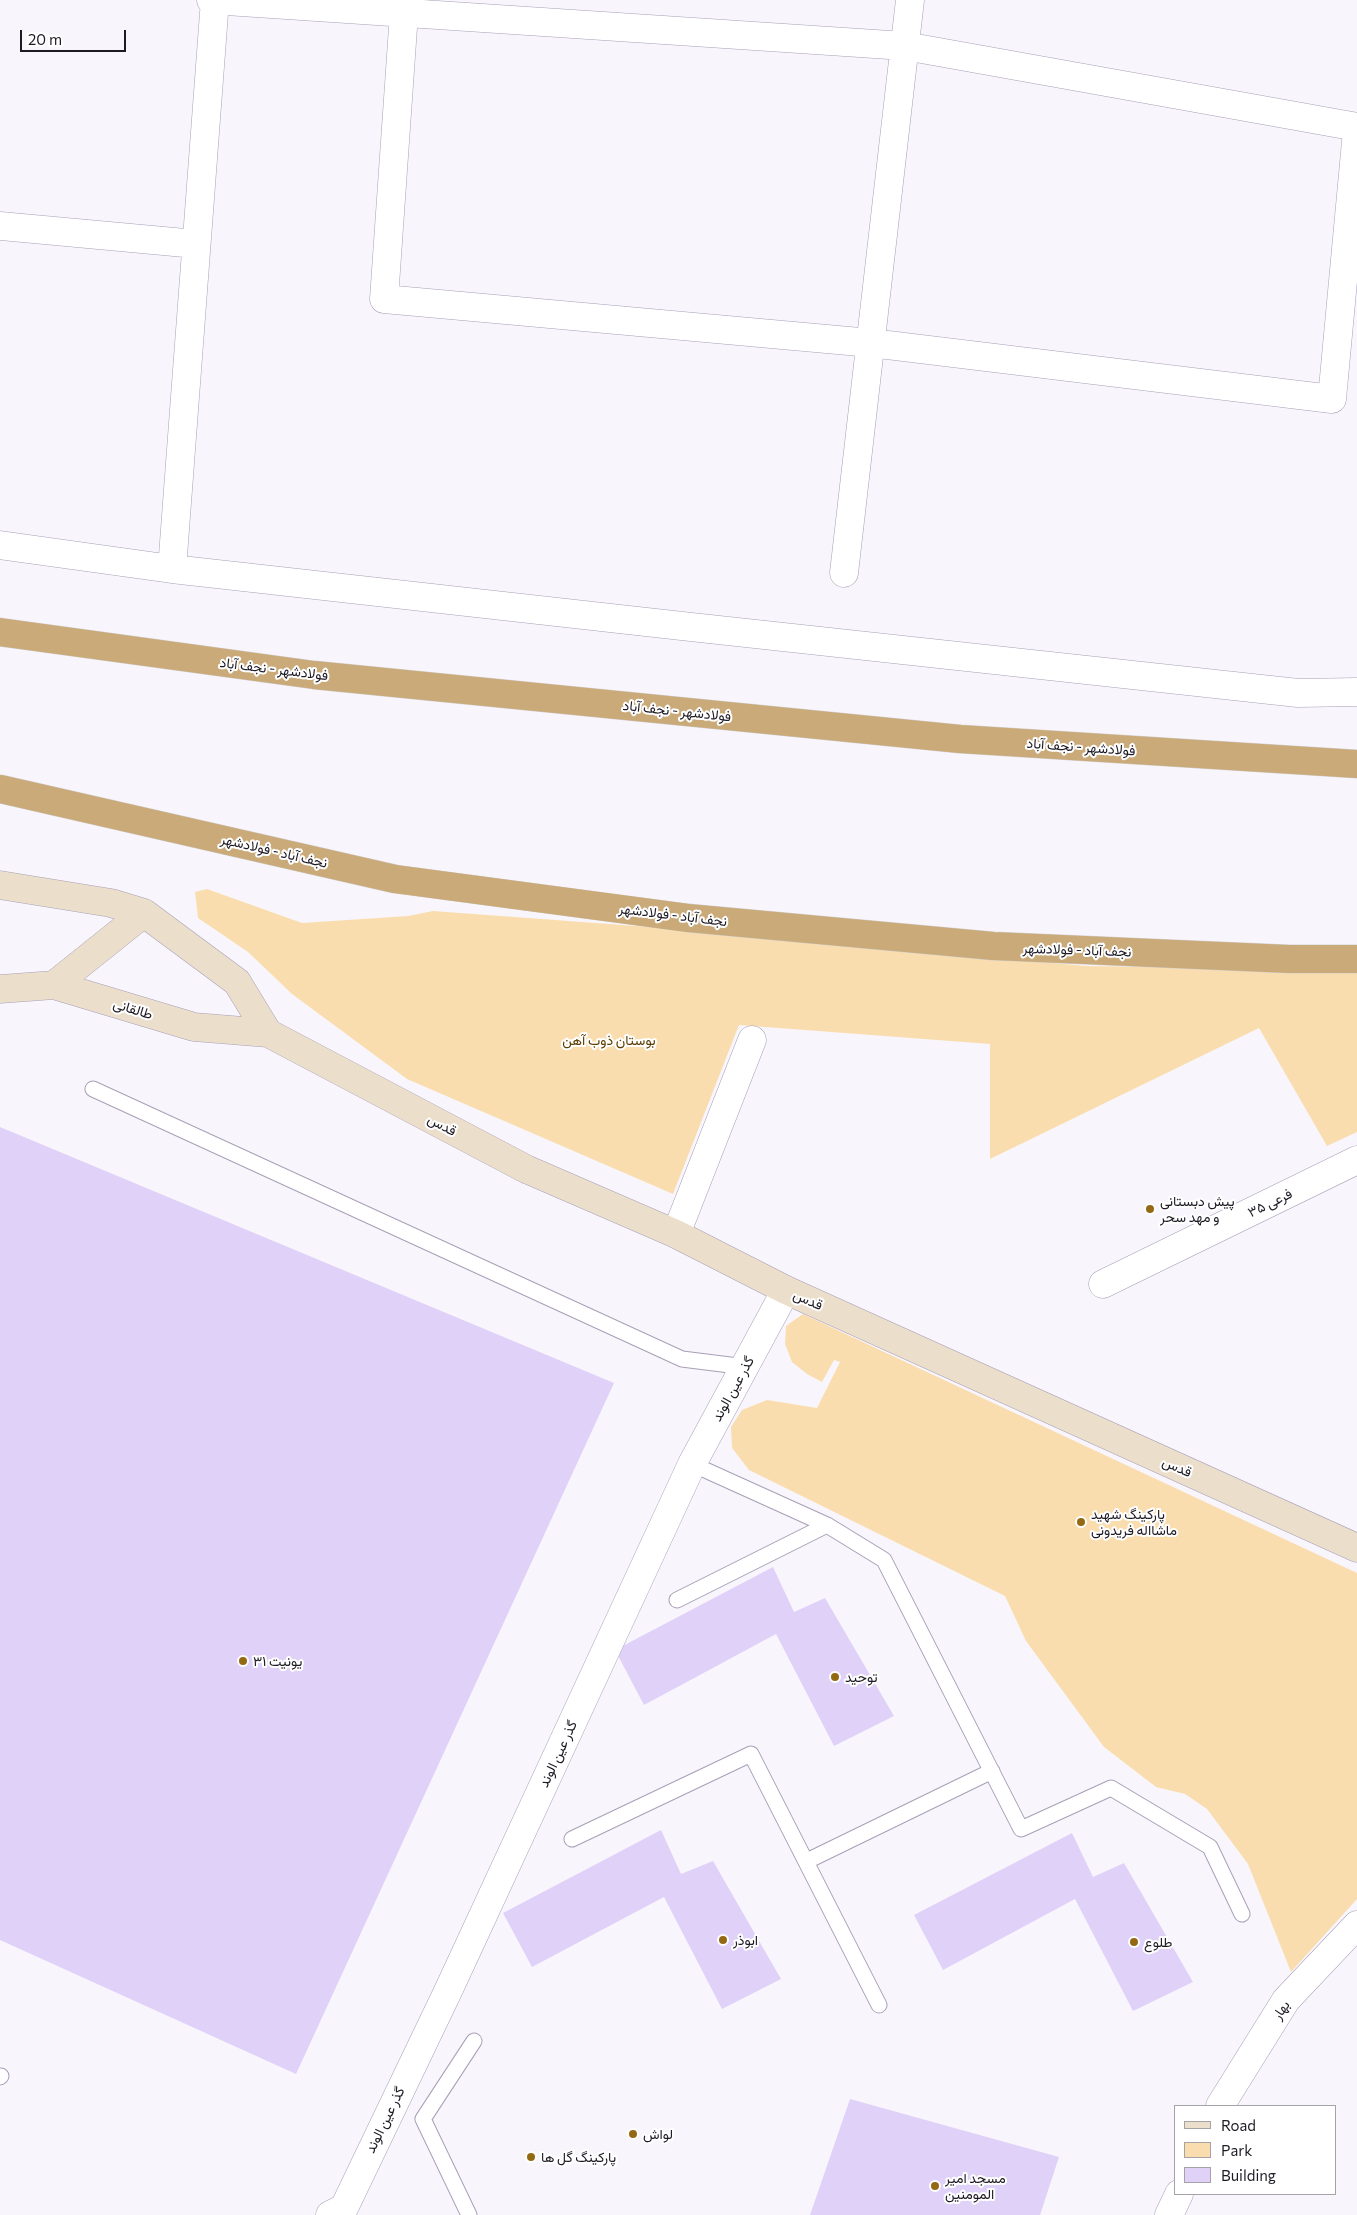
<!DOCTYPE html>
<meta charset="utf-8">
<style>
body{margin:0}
#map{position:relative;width:1357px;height:2215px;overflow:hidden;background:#f8f6fc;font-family:Commissioner,sans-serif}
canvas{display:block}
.legend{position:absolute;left:1174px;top:2105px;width:162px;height:90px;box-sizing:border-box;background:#fff;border:1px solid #a5a3a7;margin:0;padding:6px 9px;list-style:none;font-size:15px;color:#1e1a23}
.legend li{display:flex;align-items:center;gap:10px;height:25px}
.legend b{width:25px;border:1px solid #a5a3a7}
.scale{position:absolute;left:20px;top:30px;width:106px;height:22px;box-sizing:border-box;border:2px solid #1e1a23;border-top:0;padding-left:6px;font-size:15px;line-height:18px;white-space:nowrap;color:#1e1a23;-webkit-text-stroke:4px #fff;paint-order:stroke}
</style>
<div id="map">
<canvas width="1357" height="2215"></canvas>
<ul class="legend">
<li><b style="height:6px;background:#ebdfcc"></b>Road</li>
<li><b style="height:14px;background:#faddaf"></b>Park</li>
<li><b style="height:14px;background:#e0d1f9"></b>Building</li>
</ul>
<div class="scale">20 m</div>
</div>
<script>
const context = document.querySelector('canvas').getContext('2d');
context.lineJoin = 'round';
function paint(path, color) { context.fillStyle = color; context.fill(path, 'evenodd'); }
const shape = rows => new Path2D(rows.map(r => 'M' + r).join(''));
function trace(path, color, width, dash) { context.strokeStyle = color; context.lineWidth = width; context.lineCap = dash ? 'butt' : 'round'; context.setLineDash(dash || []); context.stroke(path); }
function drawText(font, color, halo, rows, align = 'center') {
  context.font = font + ' Commissioner,Vazirmatn,sans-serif'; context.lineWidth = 4; context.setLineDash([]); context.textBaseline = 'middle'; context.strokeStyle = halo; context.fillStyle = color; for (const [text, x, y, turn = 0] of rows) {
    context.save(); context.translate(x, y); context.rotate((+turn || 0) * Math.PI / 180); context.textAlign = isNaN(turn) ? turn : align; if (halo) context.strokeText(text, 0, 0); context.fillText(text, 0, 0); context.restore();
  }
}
const green = shape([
 [207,889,302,923,408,916,433,911,650,927,1086,966,1357,970,1357,1132,1327,1146,1259,1028,990,1159,990,1044,739,1025,673,1194,407,1079,292,994,248,952,198,918,195,892],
 [803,1314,1357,1573,1357,1899,1291,1972,1248,1864,1207,1809,1185,1794,1156,1787,1104,1747,1026,1641,1005,1596,749,1470,732,1448,731,1427,742,1410,767,1400,817,1408,840,1362,834,1360,822,1382,807,1374,792,1362,785,1344,786,1326]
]);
const building = shape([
 [0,1127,614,1383,296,2074,0,1940],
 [773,1567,794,1612,825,1598,894,1716,834,1746,776,1634,644,1705,615,1650],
 [661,1830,681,1874,713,1861,781,1979,722,2009,664,1897,532,1967,503,1913],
 [1072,1833,1093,1877,1124,1863,1193,1982,1133,2011,1075,1899,943,1970,914,1915],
 [850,2099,1059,2157,1040,2215,810,2215]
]);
const service = shape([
 [93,1089,682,1359,746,1367],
 [692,1464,827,1525,884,1560,1021,1829,1111,1788,1210,1847,1242,1914],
 [677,1600,827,1525],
 [572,1839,751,1754,879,2005],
 [807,1861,992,1771],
 [0,2077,1,2076],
 [469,2215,423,2119,474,2041]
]);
const minor = shape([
 [211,0,905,46,1357,127],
 [404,13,384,299,871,343,1332,399,1357,131],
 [0,226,196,244],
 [0,545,172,569,691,627,1298,693,1357,692],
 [172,569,215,0],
 [844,573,910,0],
 [676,1234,752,1040],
 [1103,1284,1357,1160]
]);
const tertiary = shape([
 [1220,2106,1286,2000,1357,1925],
 [330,2215,344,2208,449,1989,692,1464,786,1290],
 [1169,2215,1179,2194]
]);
const secondary = shape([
 [0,885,111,903,144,913,237,982,268,1033],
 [54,985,144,913],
 [0,989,54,985,194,1027,268,1033,526,1169,676,1234,786,1290,1357,1548]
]);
const trunk = shape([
 [0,632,314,675,960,739,1357,764],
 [0,789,395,879,688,918,993,946,1289,959,1357,959]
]);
const markers = [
 [1150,1209,5,"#946914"],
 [1081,1522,5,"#946914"],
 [243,1661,5,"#946914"],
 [835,1677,5,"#946914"],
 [723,1940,5,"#946914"],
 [1134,1942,5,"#946914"],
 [633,2134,5,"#946914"],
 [531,2157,5,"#946914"],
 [935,2186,5,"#946914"]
];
const streetNames = [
 ["فولادشهر - نجف آباد",274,669,7],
 ["فولادشهر - نجف آباد",677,711,6],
 ["فولادشهر - نجف آباد",1081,747,4],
 ["نجف آباد - فولادشهر",274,851,13],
 ["نجف آباد - فولادشهر",673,915,7],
 ["نجف آباد - فولادشهر",1077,950,2],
 ["طالقانی",133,1009,17],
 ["قدس",442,1125,28],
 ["فرعی ۳۵",1270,1203,-26],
 ["قدس",808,1300,24],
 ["گذر عین الوند",733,1389,-61],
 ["قدس",1177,1467,24],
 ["گذر عین الوند",558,1754,-65],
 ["بهار",1281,2010,-56],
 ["گذر عین الوند",385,2120,-64]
];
const parkNames = [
 ["بوستان ذوب آهن",609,1040]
];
const poiNames = [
 ["پیش دبستانی",1160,1201],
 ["و مهد سحر",1160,1217],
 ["پارکینگ شهید",1091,1514],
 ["ماشااله فریدونی",1091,1530],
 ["یونیت ۳۱",253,1661],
 ["توحید",845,1677],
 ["ابوذر",733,1940],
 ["طلوع",1144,1942],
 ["لواش",643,2134],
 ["پارکینگ گل ها",541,2157],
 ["مسجد امیر",945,2178],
 ["المومنین",945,2194]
];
paint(green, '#faddaf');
paint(building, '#e0d1f9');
trace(service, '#a89fb8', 17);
trace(minor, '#a89fb8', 29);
trace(tertiary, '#a89fb8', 29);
trace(secondary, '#a89fb8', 29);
trace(trunk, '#d2d1d3', 29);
trace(service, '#fff', 15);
trace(minor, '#fff', 28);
trace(tertiary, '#fff', 28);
trace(secondary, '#ebdfcc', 28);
trace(trunk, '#caaa78', 28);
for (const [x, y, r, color] of markers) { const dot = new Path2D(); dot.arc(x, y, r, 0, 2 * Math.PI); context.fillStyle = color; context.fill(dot); trace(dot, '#fff', 2); }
drawText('14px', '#1e1a23', '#fff', streetNames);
drawText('14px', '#5b3d00', '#fff', parkNames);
drawText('14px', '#1e1a23', '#fff', poiNames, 'left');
</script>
